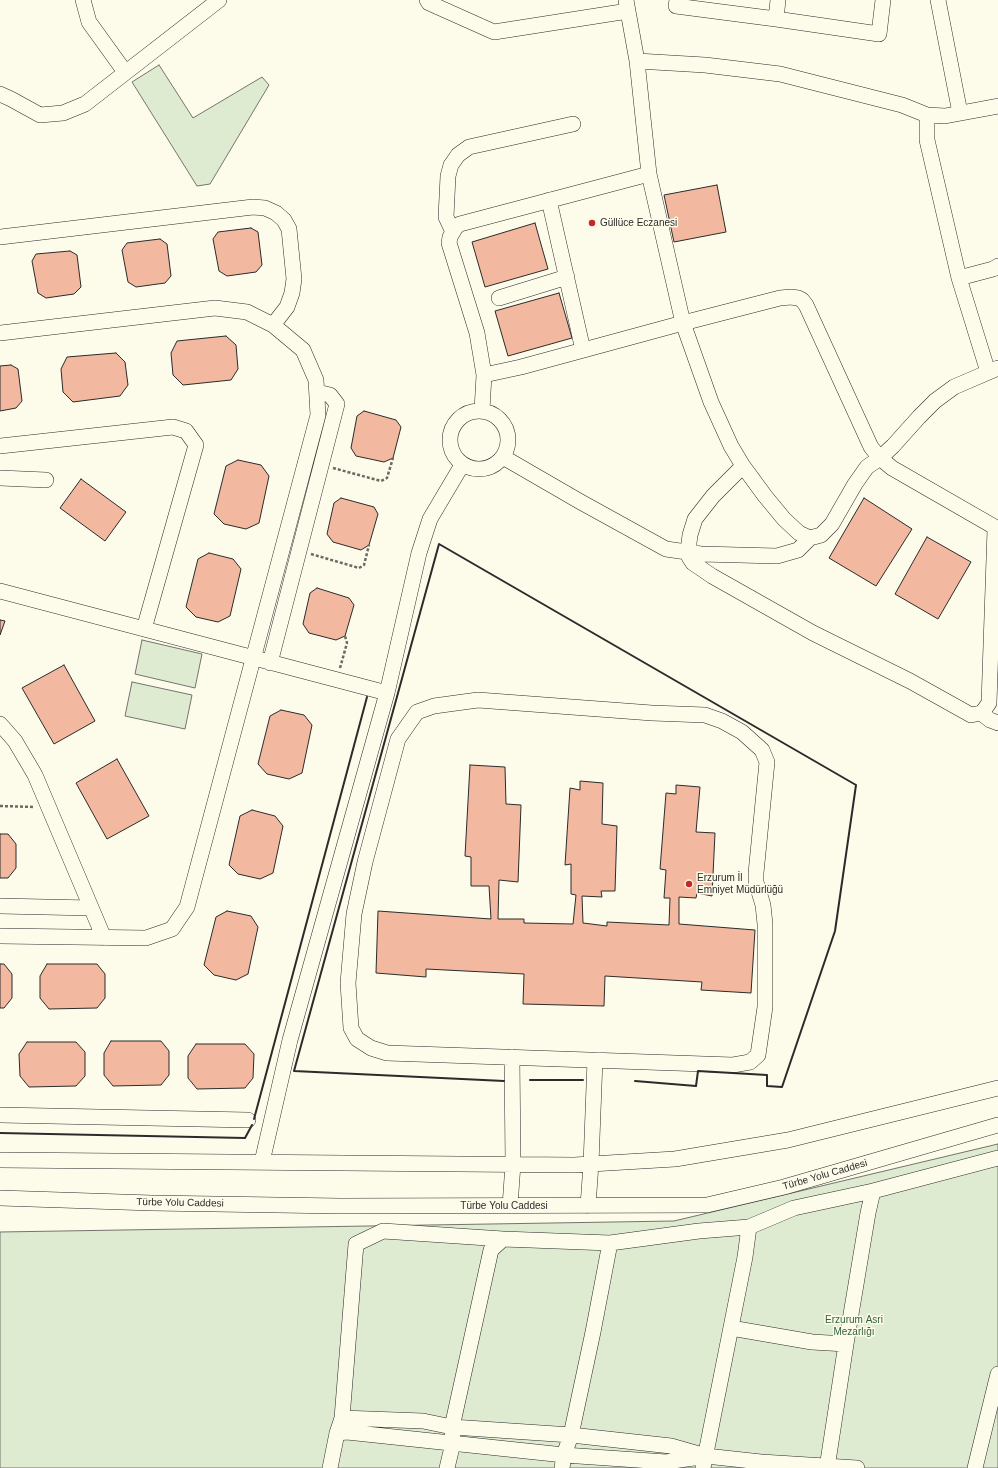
<!DOCTYPE html>
<meta charset="utf-8">
<style>
body{margin:0}
canvas{display:block;background:#fdfbea}
</style>
<canvas width="998" height="1468"></canvas>
<script>
const context = document.querySelector('canvas').getContext('2d');
context.lineJoin = 'round';
function paint(path, color) { context.fillStyle = color; context.fill(path, 'evenodd'); }
const shape = rows => new Path2D(rows.map(r => 'M' + r).join(''));
function trace(path, color, width, dash) { context.strokeStyle = color; context.lineWidth = width; context.lineCap = dash ? 'butt' : 'round'; context.setLineDash(dash || []); context.stroke(path); }
function drawText(font, color, halo, rows, align = 'center') {
  context.font = font + ' Helvetica,sans-serif'; context.lineWidth = 3; context.setLineDash([]); context.textBaseline = 'middle'; context.strokeStyle = halo; context.fillStyle = color; for (const [text, x, y, turn = 0] of rows) {
    context.save(); context.translate(x, y); context.rotate((+turn || 0) * Math.PI / 180); context.textAlign = isNaN(turn) ? turn : align; if (halo) context.strokeText(text, 0, 0); context.fillText(text, 0, 0); context.restore();
  }
}
const green = shape([
 [159,65,193,118,262,77,269,85,210,184,197,186,132,82,159,65],
 [142,640,202,654,195,688,135,674,142,640],
 [132,682,192,695,185,729,125,716,132,682],
 [998,1144,998,1468,0,1468,0,1232,674,1221,998,1144]
]);
const building = shape([
 [717,185,726,232,674,242,664,195,717,185],
 [535,223,548,269,485,287,472,242,535,223],
 [251,228,258,232,262,265,256,272,227,276,219,271,213,239,218,232,251,228],
 [160,239,167,244,171,276,165,283,136,287,128,282,122,250,127,243,160,239],
 [70,251,77,255,81,287,74,294,46,298,38,293,32,261,36,254,70,251],
 [559,293,572,338,508,356,495,311,559,293],
 [226,336,236,345,238,369,231,380,183,385,173,375,171,353,177,341,226,336],
 [116,353,125,362,128,385,120,396,73,402,63,392,61,369,67,357,116,353],
 [11,365,18,369,22,401,16,408,0,411,0,366,11,365],
 [364,411,396,420,401,427,393,458,384,462,356,456,351,448,357,416,364,411],
 [238,460,261,465,269,476,259,523,246,529,224,524,214,514,226,466,238,460],
 [81,479,126,512,105,541,60,508,81,479],
 [341,498,374,507,378,514,369,545,361,550,333,542,327,534,334,503,341,498],
 [864,498,912,529,876,586,829,558,864,498],
 [927,537,971,562,938,619,895,594,927,537],
 [209,553,233,559,241,569,230,616,218,622,196,617,186,607,198,559,209,553],
 [317,588,349,598,354,605,345,636,336,640,309,633,303,624,310,593,317,588],
 [0,620,5,621,0,635,0,620],
 [64,665,95,721,54,744,22,688,64,665],
 [281,710,304,715,312,725,302,773,289,779,267,774,258,764,270,716,281,710],
 [117,759,149,816,107,839,76,783,117,759],
 [470,765,505,767,506,804,521,805,518,882,499,880,498,919,524,919,524,923,573,924,576,895,571,894,571,864,565,865,570,788,580,790,580,781,603,783,602,824,617,826,615,891,601,891,602,897,582,896,583,923,607,926,607,922,669,925,670,898,664,898,666,870,660,869,666,793,676,794,676,785,700,787,696,832,715,833,712,896,697,893,696,898,679,897,679,924,755,930,751,993,701,990,702,982,605,976,604,1006,523,1004,524,974,426,969,426,977,376,973,378,911,491,919,489,886,471,886,471,857,465,856,470,765],
 [252,810,275,816,283,826,273,873,260,879,238,874,229,865,240,816,252,810],
 [0,834,8,834,16,844,16,868,8,878,0,878,0,834],
 [227,911,251,916,258,927,248,974,236,980,214,975,204,965,216,917,227,911],
 [0,964,4,964,12,974,12,998,4,1008,0,1008,0,964],
 [47,964,97,964,105,974,105,998,97,1008,49,1009,40,998,40,976,47,964],
 [111,1041,161,1041,169,1051,169,1075,161,1085,113,1086,104,1075,104,1053,111,1041],
 [27,1042,76,1042,85,1052,85,1076,76,1086,29,1087,20,1076,19,1054,27,1042],
 [196,1044,245,1044,254,1054,253,1078,245,1088,197,1089,188,1078,188,1056,196,1044]
]);
const path = shape([
 [333,468,381,481,387,478,393,458],
 [311,554,359,568,364,565,369,545],
 [340,668,347,643,345,636],
 [0,806,35,807]
]);
const minor = shape([
 [83,0,89,22,125,72],
 [427,0,429,3,494,32,628,11],
 [626,0,637,61,649,174,683,323,711,402,731,446,743,466,765,496,784,519,799,533,810,538,821,535,832,524,855,484,867,467,880,458,893,446,919,417,935,401,954,387,998,368],
 [677,0,676,6,776,19],
 [778,0,776,19,879,34,883,0],
 [938,0,960,113],
 [637,61,705,65,780,74,902,105,927,115,945,116,998,106],
 [0,94,11,99,40,115,63,113,85,104,219,0],
 [927,115,927,140,959,278,988,372],
 [549,200,583,350],
 [453,232,446,217,448,176,451,165,458,155,469,147,573,124],
 [0,237,253,207,265,208,276,213,284,220,289,229,294,279,292,293,287,307,273,325],
 [959,278,993,269,998,266],
 [499,298,567,277],
 [0,333,215,308,247,312,273,325,303,350,316,380,318,415,187,907,172,929,146,938,0,936],
 [484,375,521,367,683,323,780,298,791,297,798,298,802,300,806,305,871,447,880,458,892,468,998,529],
 [482,410,484,375,477,333,449,243,450,237,456,227,460,224,649,174],
 '450 440a29 29 0 1 1 58 0a29 29 0 1 1-58 0Z',
 [0,446,173,427,186,431,196,445,144,629],
 [503,457,579,501,666,549,701,554,777,556,798,550,810,538],
 [743,466,713,496,695,519,690,535,689,543,689,557,693,563,712,576,813,633,910,681,971,715,981,713,984,710,989,703,995,529],
 [0,478,46,480],
 [0,591,387,693],
 [270,663,337,404,330,395,317,392],
 [478,700,652,713,705,715,722,721,742,732,762,750,767,762,756,873,756,882,763,905,765,924,765,1007,758,1055,750,1062,733,1065,387,1053,371,1048,357,1039,351,1028,348,983,354,914,365,862,398,739,417,712,434,706,478,700],
 [981,713,990,720,998,723],
 [0,724,15,741,35,775,104,938],
 [0,906,91,908],
 [0,1115,248,1120],
 [0,1160,574,1165,675,1159,788,1140,998,1088],
 [262,1162,290,1040,387,693,419,553,430,519,462,465],
 [0,1198,152,1203,340,1206,707,1205,784,1187,998,1125],
 [510,1206,513,1164,512,1057],
 [588,1206,591,1164,595,1060],
 [731,1328,812,1342,846,1344],
 [342,1418,423,1421,452,1427,571,1435,671,1446,706,1456,761,1462,857,1468],
 [337,1433,347,1432,564,1455,666,1462,701,1457],
 [330,1468,337,1433,342,1418,356,1244,383,1231,503,1239,610,1243,699,1231,749,1227,794,1208,873,1191,998,1158],
 [447,1468,453,1443,452,1427,491,1250,503,1239],
 [562,1468,564,1455,571,1435,593,1332,610,1243],
 [703,1468,745,1257,749,1227],
 [827,1468,846,1344,868,1213,873,1191],
 [975,1468,998,1374]
]);
const wall = shape([
 [530,1080,583,1080],
 [504,1081,294,1071,439,544,856,785,835,931,782,1087,767,1086,767,1075,698,1071,696,1086,635,1081],
 [254,1119,367,697],
 [0,1133,245,1138,252,1125]
]);
const markers = [
 [592,223,4,"#c62828"],
 [689,884,4,"#c62828"]
];
const poiNames = [
 ["Güllüce Eczanesi",600,223],
 ["Erzurum İl",697,878],
 ["Emniyet Müdürlüğü",697,890]
];
const streetNames = [
 ["Türbe Yolu Caddesi",825,1175,-16],
 ["Türbe Yolu Caddesi",180,1203,1],
 ["Türbe Yolu Caddesi",504,1206]
];
const parkNames = [
 ["Erzurum Asri",854,1320],
 ["Mezarlığı",854,1332]
];
paint(green, '#deebd1');
trace(green, '#74746e', 1);
paint(building, '#f2b8a0');
trace(building, '#2b2b2b', 1);
trace(minor, '#2b2b2b', 16);
trace(path, '#6a6964', 2.5, [3, 2]);
trace(minor, '#fdfbea', 15);
trace(wall, '#2b2b2b', 2);
for (const [x, y, r, color] of markers) { const dot = new Path2D(); dot.arc(x, y, r, 0, 2 * Math.PI); context.fillStyle = color; context.fill(dot); trace(dot, '#fdfbea', 1.5); }
drawText('10px', '#2b2b2b', '#fdfbea', poiNames, 'left');
drawText('10px', '#2b2b2b', '#fdfbea', streetNames);
drawText('10px', '#34623c', '#fdfbea', parkNames);
</script>
